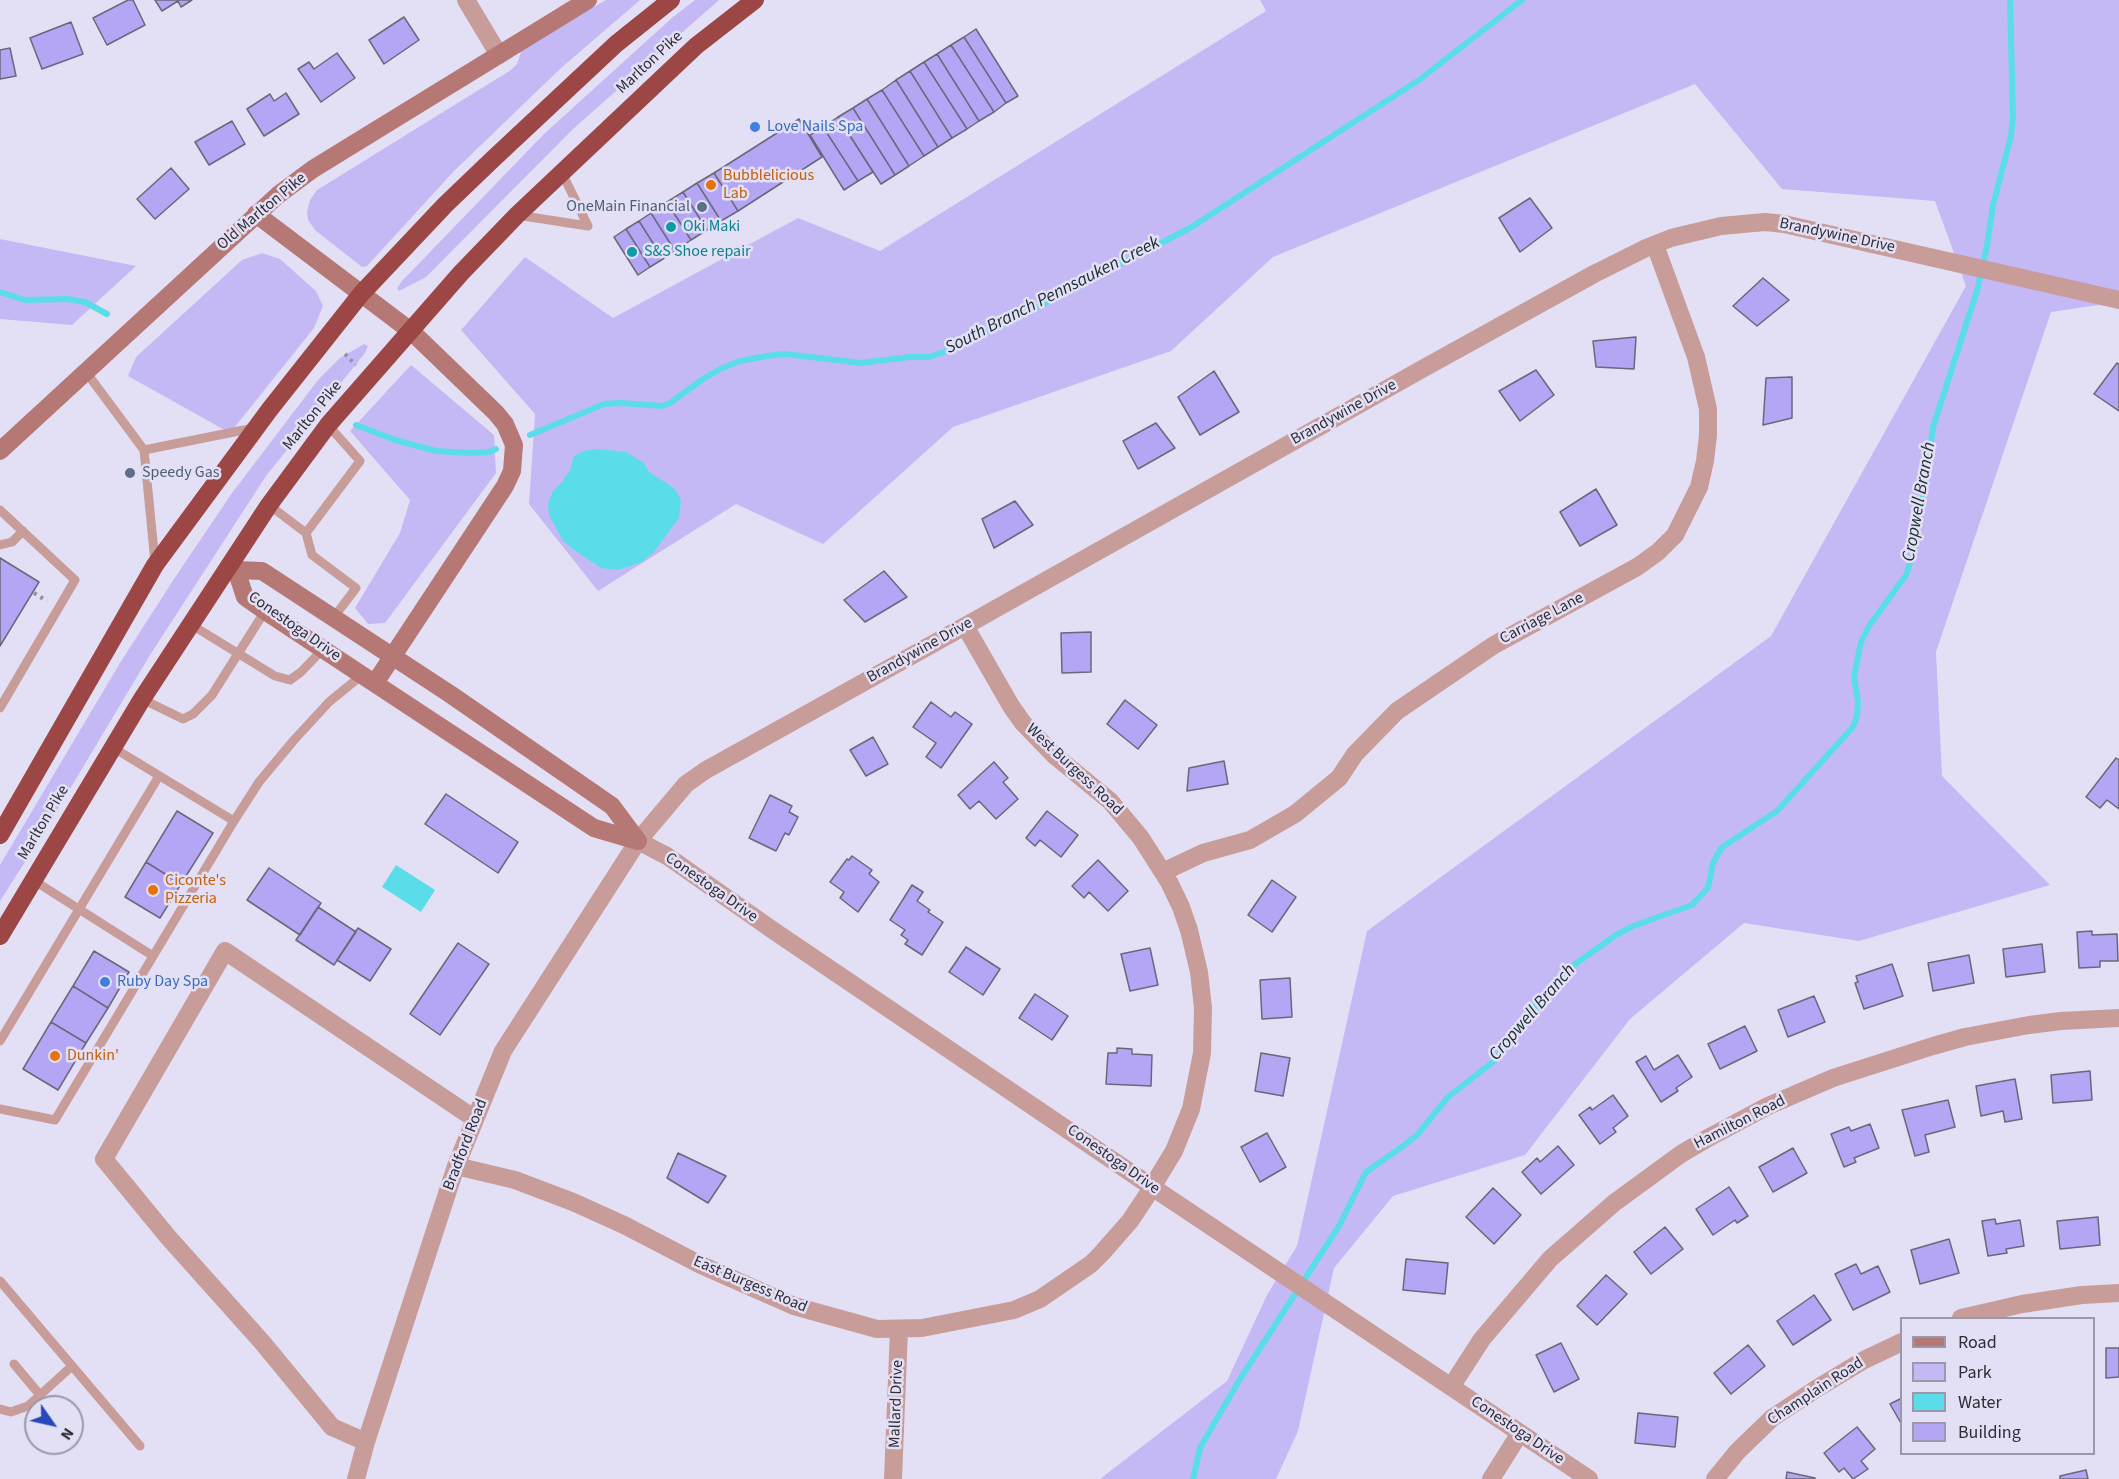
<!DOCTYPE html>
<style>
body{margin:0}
#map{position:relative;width:2119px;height:1479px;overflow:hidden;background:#e3e0f6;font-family:"Source Sans 3",sans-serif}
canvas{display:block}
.legend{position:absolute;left:1900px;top:1317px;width:195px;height:138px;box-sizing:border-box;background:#e3e0f6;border:2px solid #9b98a9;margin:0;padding:8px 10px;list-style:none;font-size:18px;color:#2f2d36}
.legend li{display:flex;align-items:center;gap:12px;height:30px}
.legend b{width:30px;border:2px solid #9b98a9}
.north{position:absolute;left:24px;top:1395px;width:60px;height:60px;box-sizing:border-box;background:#e3e0f6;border:2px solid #9b98a9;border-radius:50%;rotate:124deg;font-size:16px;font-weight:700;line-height:24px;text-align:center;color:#2f2d36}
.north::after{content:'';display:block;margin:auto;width:21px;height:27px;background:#2849b8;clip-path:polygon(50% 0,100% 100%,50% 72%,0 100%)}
</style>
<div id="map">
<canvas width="2119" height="1479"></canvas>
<ul class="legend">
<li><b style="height:8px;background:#b67875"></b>Road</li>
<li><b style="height:16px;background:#c4b9f5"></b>Park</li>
<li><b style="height:16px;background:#5adde8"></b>Water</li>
<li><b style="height:16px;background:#b5a5f5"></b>Building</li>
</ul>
<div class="north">N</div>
</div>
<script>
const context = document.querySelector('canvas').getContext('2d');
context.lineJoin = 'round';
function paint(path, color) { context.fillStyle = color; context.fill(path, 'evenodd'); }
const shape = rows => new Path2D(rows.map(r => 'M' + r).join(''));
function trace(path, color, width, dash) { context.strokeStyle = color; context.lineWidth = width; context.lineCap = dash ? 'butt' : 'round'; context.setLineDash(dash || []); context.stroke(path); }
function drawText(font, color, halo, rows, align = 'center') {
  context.font = font + ' "Source Sans 3",sans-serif'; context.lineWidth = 5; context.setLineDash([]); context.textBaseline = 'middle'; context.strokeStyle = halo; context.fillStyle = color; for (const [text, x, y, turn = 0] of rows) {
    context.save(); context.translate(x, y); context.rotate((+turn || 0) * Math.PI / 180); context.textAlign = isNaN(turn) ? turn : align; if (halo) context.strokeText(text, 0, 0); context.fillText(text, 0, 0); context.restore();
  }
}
const green = shape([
 [606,0,640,0,561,68,454,171,367,266,362,267,315,230,308,220,307,212,310,200,317,190,511,70,517,64,522,49],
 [695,0,719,0,573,129,426,277,399,291,397,288,402,281,544,134,673,17],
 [1260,0,2119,0,2119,302,2051,312,1936,652,1942,776,2050,885,1859,941,1744,923,1630,1019,1525,1155,1393,1196,1334,1268,1298,1431,1276,1479,1100,1479,1227,1381,1267,1295,1297,1246,1367,931,1771,636,1966,286,1935,201,1782,189,1695,84,1273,257,1171,351,953,427,823,544,736,504,598,591,529,504,535,414,461,330,525,257,613,318,798,218,880,251,1266,11],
 [0,239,136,266,72,325,0,319],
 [262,253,280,259,316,291,323,306,314,328,230,433,128,376,136,357,242,260],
 [364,344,368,346,365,353,266,476,150,655,49,824,0,901,0,865,120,663,174,579,232,493,318,380,340,358],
 [411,365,494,435,496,473,385,623,368,624,355,608,400,533,410,500,350,431]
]);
const water = shape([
 [599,449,626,452,644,463,648,471,675,489,681,500,679,518,654,552,642,562,618,570,601,568,574,550,563,541,549,515,548,504,553,491,562,482,570,470,574,456,584,451],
 [396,865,435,890,421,912,382,887]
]);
const stream = shape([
 [0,292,25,300,68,299,85,302,107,314],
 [356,425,395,440,436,451,471,453,489,452,496,449],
 [530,435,604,404,620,403,662,406,670,403,703,379,720,369,740,361,766,356,785,354,861,363,910,357,929,357,947,351,1026,313,1190,228,1419,80,1522,0],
 [1193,1479,1200,1448,1216,1420,1242,1376,1339,1226,1366,1172,1406,1144,1418,1134,1448,1097,1494,1061,1537,1004,1574,965,1616,935,1633,926,1692,905,1708,888,1713,863,1721,848,1777,811,1853,727,1857,716,1858,702,1854,677,1861,642,1869,626,1906,575,1915,548,1917,516,1925,488,1933,427,1977,291,1987,246,1993,205,2011,136,2013,118,2010,0]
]);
const building = shape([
 [128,0,133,0,145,25,107,45,93,18,128,0],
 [155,0,192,0,181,7,178,1,162,11,155,0],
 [404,17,419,40,384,64,369,40,404,17],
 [71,22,83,54,42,69,30,38,71,22],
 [976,29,1018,96,1006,103,964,37,976,29],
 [964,37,1006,103,994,112,951,45,964,37],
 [951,45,994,112,979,121,937,54,951,45],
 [10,48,16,76,0,79,0,50,10,48],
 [337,53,355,78,321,102,298,69,309,62,314,69,337,53],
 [937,54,979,121,967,129,924,62,937,54],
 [924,62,967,129,952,138,910,71,924,62],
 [910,71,952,138,938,147,896,80,910,71],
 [896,80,938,147,924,156,882,90,896,80],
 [882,90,924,156,909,166,867,99,882,90],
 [286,93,299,114,264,136,247,109,270,94,274,101,286,93],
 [867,99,909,166,895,175,853,108,867,99],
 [853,108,895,175,881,184,838,117,853,108],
 [838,117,873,172,858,181,823,127,838,117],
 [799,119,822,157,738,211,714,173,799,119],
 [232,121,245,144,209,165,195,142,232,121],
 [823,127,858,181,844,190,810,135,823,127],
 [171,168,189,189,155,219,137,199,171,168],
 [714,173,738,211,721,221,697,183,714,173],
 [697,183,721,221,707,230,683,192,697,183],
 [683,192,707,230,691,240,667,202,683,192],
 [1530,198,1552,228,1520,252,1499,218,1530,198],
 [667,202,691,240,675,251,651,213,667,202],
 [651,213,675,251,663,259,639,221,651,213],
 [639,221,663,259,650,267,626,229,639,221],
 [626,229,650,267,638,275,614,237,626,229],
 [1763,278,1789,300,1757,326,1733,306,1763,278],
 [1636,337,1634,369,1596,367,1593,341,1636,337],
 [2117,363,2119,364,2119,411,2094,394,2117,363],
 [1536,370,1554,395,1520,421,1499,391,1536,370],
 [1214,371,1239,412,1200,435,1178,397,1214,371],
 [1792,377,1792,418,1763,425,1766,378,1792,377],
 [1156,423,1175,448,1138,469,1123,441,1156,423],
 [1596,489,1617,525,1580,546,1560,512,1596,489],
 [1015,501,1033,525,994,548,982,519,1015,501],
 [0,558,39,582,0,646,0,558],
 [884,571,907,597,865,622,844,600,884,571],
 [1091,632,1091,672,1062,673,1061,633,1091,632],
 [1125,700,1157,725,1138,749,1107,724,1125,700],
 [931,702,951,717,955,712,972,724,941,768,926,757,936,743,913,727,931,702],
 [873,737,888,764,866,776,850,750,873,737],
 [2116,758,2119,760,2119,809,2107,800,2100,808,2086,797,2116,758],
 [1224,761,1228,784,1187,791,1189,768,1224,761],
 [994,762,1008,778,1003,782,1018,799,996,819,979,801,970,809,958,795,994,762],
 [446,794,518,842,498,873,425,824,446,794],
 [770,795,792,806,789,812,798,817,789,835,785,833,776,851,749,838,770,795],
 [177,811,213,833,181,884,146,862,177,811],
 [1047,811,1078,835,1061,857,1040,840,1035,846,1026,838,1047,811],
 [852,856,872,870,869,874,879,882,858,912,840,898,844,892,830,882,847,859,849,860,852,856],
 [1098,860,1128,891,1108,911,1089,892,1084,898,1072,886,1098,860],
 [146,862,181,884,160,918,125,897,146,862],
 [269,868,321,903,300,935,247,900,269,868],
 [1272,880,1296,897,1272,932,1248,915,1272,880],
 [912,885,923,892,917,901,930,910,928,912,943,922,922,955,905,944,908,940,901,935,905,930,890,920,912,885],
 [318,907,356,932,334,965,296,940,318,907],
 [358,928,391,949,370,981,337,960,358,928],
 [2092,931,2092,935,2117,934,2118,961,2100,961,2100,967,2079,968,2077,932,2092,931],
 [458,943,489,964,440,1035,410,1014,458,943],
 [2042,944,2045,972,2006,977,2003,949,2042,944],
 [966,947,1000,969,983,995,949,972,966,947],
 [1150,948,1158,985,1130,991,1121,954,1150,948],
 [94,951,129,972,108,1008,73,986,94,951],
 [1969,955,1974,983,1933,991,1928,963,1969,955],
 [1892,964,1903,996,1864,1009,1855,983,1858,982,1856,976,1892,964],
 [1290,978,1292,1017,1262,1019,1260,980,1290,978],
 [73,986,108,1008,86,1043,51,1022,73,986],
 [1035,994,1068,1016,1052,1040,1019,1018,1035,994],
 [1814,996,1825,1022,1788,1037,1778,1010,1814,996],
 [51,1022,86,1043,58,1090,23,1069,51,1022],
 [1745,1026,1757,1051,1720,1069,1708,1044,1745,1026],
 [1117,1048,1132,1049,1132,1054,1152,1055,1151,1086,1106,1084,1108,1053,1117,1053,1117,1048],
 [1261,1053,1290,1058,1283,1096,1255,1091,1261,1053],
 [1678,1055,1692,1077,1676,1088,1678,1091,1661,1102,1636,1062,1646,1056,1654,1070,1678,1055],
 [2090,1071,2092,1100,2053,1103,2051,1075,2090,1071],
 [2015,1079,2022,1119,2005,1122,2003,1111,1981,1116,1976,1086,2015,1079],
 [1613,1095,1628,1116,1613,1128,1616,1132,1600,1144,1579,1115,1590,1107,1592,1110,1613,1095],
 [1948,1100,1955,1127,1925,1135,1929,1152,1915,1156,1902,1110,1948,1100],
 [1870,1124,1879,1148,1854,1158,1856,1162,1844,1167,1831,1134,1849,1127,1851,1131,1870,1124],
 [1267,1133,1286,1167,1260,1182,1241,1147,1267,1133],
 [1558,1146,1574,1165,1541,1194,1522,1172,1537,1158,1540,1162,1558,1146],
 [1793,1148,1807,1173,1773,1192,1759,1167,1793,1148],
 [678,1153,726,1176,708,1203,667,1178,678,1153],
 [1729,1187,1748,1216,1737,1223,1735,1220,1713,1235,1696,1209,1729,1187],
 [1493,1188,1521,1215,1494,1244,1466,1217,1493,1188],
 [2098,1217,2100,1245,2060,1249,2057,1221,2098,1217],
 [1995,1219,1996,1224,2020,1220,2024,1246,2006,1249,2007,1253,1988,1256,1982,1221,1995,1219],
 [1665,1227,1683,1249,1651,1274,1634,1252,1665,1227],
 [1949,1239,1959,1273,1920,1284,1911,1250,1949,1239],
 [1406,1259,1448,1263,1445,1294,1403,1290,1406,1259],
 [1856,1264,1861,1274,1878,1266,1890,1292,1853,1310,1835,1274,1856,1264],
 [1606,1275,1627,1294,1597,1325,1577,1306,1606,1275],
 [1814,1295,1831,1320,1793,1345,1777,1321,1814,1295],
 [1561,1343,1579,1379,1554,1392,1536,1355,1561,1343],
 [1748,1345,1765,1366,1731,1394,1714,1373,1748,1345],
 [2106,1348,2119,1348,2119,1377,2106,1378,2106,1348],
 [1902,1398,1902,1425,1890,1404,1902,1398],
 [1638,1413,1678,1417,1675,1447,1635,1443,1638,1413],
 [1857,1427,1875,1449,1861,1461,1868,1469,1853,1479,1844,1468,1839,1472,1824,1453,1857,1427],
 [2086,1470,2088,1479,2060,1479,2060,1476,2086,1470],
 [1787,1472,1815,1478,1815,1479,1786,1479,1787,1472]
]);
const path = shape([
 [345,354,356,365],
 [34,593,47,601]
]);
const lane = shape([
 [562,173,588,226],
 [517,215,588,226],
 [86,372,144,450,155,562],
 [144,450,254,428],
 [269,505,306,533,312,555,356,588,334,617],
 [0,510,75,580,0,708],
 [306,533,360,461,328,425],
 [0,545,12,542,23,531],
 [190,624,275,676,290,680,301,672,323,649],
 [142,699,183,719,193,714,212,695,265,611],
 [234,821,259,782,294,740,329,702,362,675],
 [33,880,153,956],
 [0,1041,159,776],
 [0,1109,55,1120,234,821,112,747],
 [0,1281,140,1446],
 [14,1364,40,1395],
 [0,1409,11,1412,28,1406,72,1366]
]);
const street = shape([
 [466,0,499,55],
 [638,841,667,856,774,931,1152,1187,1589,1479],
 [1163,872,1203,853,1250,840,1295,814,1339,778,1355,754,1397,711,1494,645,1637,567,1658,552,1675,535,1699,487,1705,461,1708,435,1708,409,1696,357,1655,245],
 [456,1166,515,1180,573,1202,624,1225,701,1265,794,1306,877,1329,922,1328,1014,1310,1040,1299,1091,1264,1101,1254,1130,1221,1146,1197,1174,1151,1191,1109,1202,1053,1203,1008,1199,972,1189,930,1181,907,1169,882,1141,838,1110,801,1054,755,1023,723,1011,706,965,626],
 [1961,1318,2022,1304,2082,1295,2119,1293],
 [1451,1387,1482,1339,1550,1259,1614,1203,1681,1154,1708,1138,1768,1106,1833,1078,1933,1046,1965,1037,2029,1025,2061,1021,2119,1018],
 [366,1442,332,1427,262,1342,168,1237,104,1159,225,951,475,1119],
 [356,1479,366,1442,456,1166,503,1051,638,841,686,784,706,770,965,626,1424,368,1594,274,1646,248,1671,238,1721,226,1765,222,1784,224,2119,300],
 [893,1479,899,1329],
 [1491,1479,1520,1433],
 [1715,1479,1737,1452,1772,1418,1816,1389,1864,1360,1902,1342]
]);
const secondary = shape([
 [256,214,412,332,496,413,505,424,514,445,512,471,505,486,375,683],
 [0,451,278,195,313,169,588,0],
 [229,566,236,570,262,571,450,694,612,806,638,841],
 [236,570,245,597,265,611,594,828,638,841]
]);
const highway = shape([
 [0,835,155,565,270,409,361,294,445,205,493,159,616,44,671,0],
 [0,936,142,699,269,505,328,425,461,273,517,215,696,46,755,0]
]);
const markers = [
 [755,127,6,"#3f7fe0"],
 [711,185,6,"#e8710a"],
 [702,207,6,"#5c6f8a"],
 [671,227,6,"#0f9aa8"],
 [632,252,6,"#0f9aa8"],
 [130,473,6,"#5c6f8a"],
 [153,890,6,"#e8710a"],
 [105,982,6,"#3f7fe0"],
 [55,1056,6,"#e8710a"]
];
const streetNames = [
 ["Marlton Pike",650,63,-43],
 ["Old Marlton Pike",262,212,-40],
 ["Brandywine Drive",1837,236,12],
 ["Brandywine Drive",1344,413,-29],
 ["Marlton Pike",313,416,-51],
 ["Carriage Lane",1542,619,-28],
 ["Conestoga Drive",294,627,35],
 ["Brandywine Drive",920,651,-29],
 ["West Burgess Road",1074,770,43],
 ["Marlton Pike",44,823,-59],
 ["Conestoga Drive",711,888,35],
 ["Hamilton Road",1740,1123,-27],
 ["Bradford Road",466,1145,-69],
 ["Conestoga Drive",1113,1160,35],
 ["East Burgess Road",750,1285,23],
 ["Champlain Road",1816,1392,-33],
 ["Mallard Drive",897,1404,-88],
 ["Conestoga Drive",1517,1431,34]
];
const shopNames = [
 ["Love Nails Spa",767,127],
 ["Ruby Day Spa",117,982]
];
const foodNames = [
 ["Bubblelicious",723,176],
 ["Lab",723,194],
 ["Ciconte's",165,881],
 ["Pizzeria",165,899],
 ["Dunkin'",67,1056]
];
const serviceNames = [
 ["OneMain Financial",690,207],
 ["Speedy Gas",142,473,"left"]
];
const cultureNames = [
 ["Oki Maki",683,227],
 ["S&S Shoe repair",644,252]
];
const waterNames = [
 ["South Branch Pennsauken Creek",1053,296,-27],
 ["Cropwell Branch",1920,502,-80],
 ["Cropwell Branch",1533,1013,-49]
];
paint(green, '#c4b9f5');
paint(water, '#5adde8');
trace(stream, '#5adde8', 6);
paint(building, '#b5a5f5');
trace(building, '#6a677a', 1.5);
trace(path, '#9491a2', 4, [3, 4.5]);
trace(lane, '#c79c99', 9);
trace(street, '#c79c99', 18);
trace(secondary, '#b67875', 18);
trace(highway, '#9c4645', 18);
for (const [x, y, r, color] of markers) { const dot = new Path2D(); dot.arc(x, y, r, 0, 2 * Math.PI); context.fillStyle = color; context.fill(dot); trace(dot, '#e3e0f6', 2); }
drawText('16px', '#2f2d36', '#e3e0f6', streetNames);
drawText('16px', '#366cbe', '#e3e0f6', shopNames, 'left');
drawText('16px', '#c56008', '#e3e0f6', foodNames, 'left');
drawText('16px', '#4e5e75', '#e3e0f6', serviceNames, 'right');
drawText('16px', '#0d838f', '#e3e0f6', cultureNames, 'left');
drawText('italic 18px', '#172d2f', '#e3e0f6', waterNames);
</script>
